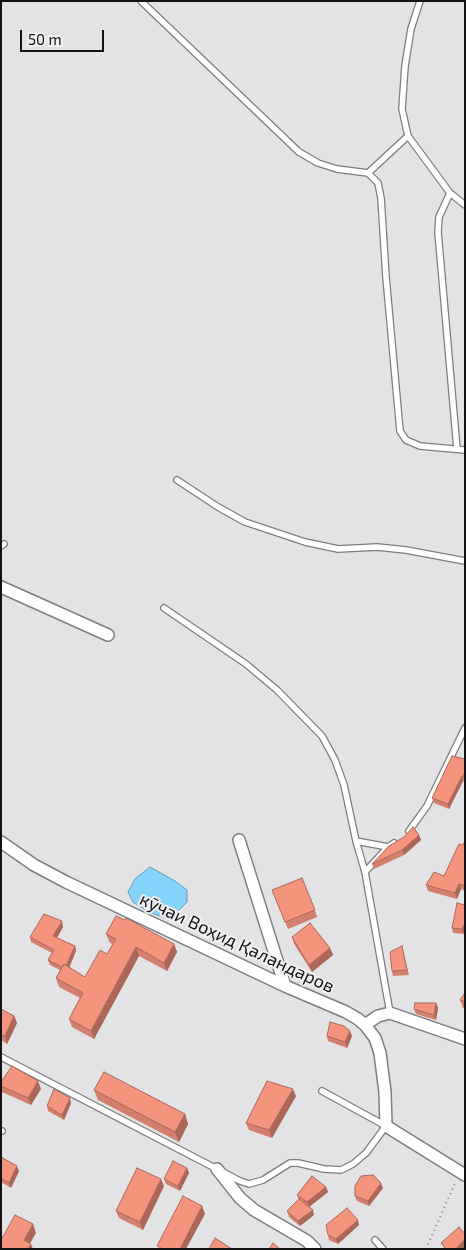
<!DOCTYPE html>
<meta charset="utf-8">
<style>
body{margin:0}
#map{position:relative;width:466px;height:1250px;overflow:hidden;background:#e3e3e6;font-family:"Exo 2",sans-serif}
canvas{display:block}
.frame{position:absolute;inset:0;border:2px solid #131314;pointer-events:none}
.scale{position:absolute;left:20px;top:30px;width:84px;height:22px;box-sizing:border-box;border:2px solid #131314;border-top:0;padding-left:6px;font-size:15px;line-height:18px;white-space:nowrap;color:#131314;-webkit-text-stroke:4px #f0f0f3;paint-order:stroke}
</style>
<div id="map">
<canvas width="466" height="1250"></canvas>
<div class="frame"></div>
<div class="scale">50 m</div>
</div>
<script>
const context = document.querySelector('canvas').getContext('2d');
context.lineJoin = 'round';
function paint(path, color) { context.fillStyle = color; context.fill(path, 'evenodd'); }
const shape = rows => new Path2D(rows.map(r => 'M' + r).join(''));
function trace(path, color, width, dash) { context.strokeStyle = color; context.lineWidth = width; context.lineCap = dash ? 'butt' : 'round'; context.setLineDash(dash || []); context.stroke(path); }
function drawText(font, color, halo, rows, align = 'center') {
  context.font = font + ' "Exo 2",sans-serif'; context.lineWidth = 4; context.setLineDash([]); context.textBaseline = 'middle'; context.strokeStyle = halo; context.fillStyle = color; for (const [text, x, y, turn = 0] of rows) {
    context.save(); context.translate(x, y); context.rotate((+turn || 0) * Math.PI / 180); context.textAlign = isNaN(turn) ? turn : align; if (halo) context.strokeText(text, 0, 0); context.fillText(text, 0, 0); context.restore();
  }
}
const water = shape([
 [150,867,175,881,187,890,187,902,174,915,166,918,149,912,133,902,128,892,135,879,150,867]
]);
const path = shape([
 [426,1249,456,1181]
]);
const lane = shape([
 [141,1,299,152,318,163,337,169,368,173,378,183,381,198,386,277,400,431,406,440,420,446,465,450],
 [420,1,411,29,405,66,402,109,408,136,450,193,465,205],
 [368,173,408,136],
 [450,193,439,217,438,232,457,449],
 [177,480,218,507,245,522,305,542,338,549,377,547,406,550,465,561],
 [1,546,4,544],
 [164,608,246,664,277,690,322,736,335,760,344,785,356,841,365,872,390,1013],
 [409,831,427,806,465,728],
 [356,841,388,847,394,843],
 [365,872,388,847],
 [1,1057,240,1181,249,1184,263,1180,290,1163,298,1163,324,1169,341,1170,353,1164,366,1153,386,1126,322,1091],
 [1,1131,2,1131],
 [375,1240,383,1249]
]);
const street = shape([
 [1,587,108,635],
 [239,840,285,986],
 [1,842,34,865,66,882,285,986,346,1012,358,1019,365,1025,375,1038,380,1053,385,1092,386,1126,465,1175],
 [365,1025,378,1016,390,1013,465,1039],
 [217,1169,240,1198,254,1210,307,1241,315,1249]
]);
const wall = shape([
 [465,759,465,782,463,781,449,809,434,803,432,798],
 [419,835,421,840,404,855,374,869,372,864],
 [465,841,465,891,461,889,457,899,428,891,426,885,444,876,463,845],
 [275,897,315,910,317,917,288,929],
 [465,905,465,932,464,934,453,933,452,928],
 [125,920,174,944,177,952,167,971,139,956,94,1039,72,1027,69,1019,80,998,59,987,56,978,60,970,50,965,48,960,52,953,31,942,30,937,63,927,57,938,75,946,76,951,69,968,85,977,107,954,113,944,110,943,106,934],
 [292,937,330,948,333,955,312,972,294,944],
 [402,946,409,975,393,976,392,971],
 [465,993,465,1008,463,1008,460,1000],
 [436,1003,438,1008,436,1020,416,1014,414,1009],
 [1,1009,14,1016,17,1023,7,1044,1,1040],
 [327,1036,352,1036,347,1048,328,1041],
 [1,1082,41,1089,31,1105,2,1092,1,1090],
 [94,1090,185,1114,188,1124,179,1142,98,1100],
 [296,1096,272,1138,249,1130,246,1123],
 [71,1103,64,1120,48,1111,47,1106],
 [1,1157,19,1171,11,1188,1,1182],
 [187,1168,189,1173,180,1191,166,1184,164,1179],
 [164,1186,143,1230,119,1218,116,1211],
 [326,1187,328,1192,309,1207,314,1215,300,1226,289,1217,287,1211,299,1200,297,1195],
 [383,1188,369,1206,357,1201,355,1196],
 [359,1225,338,1244,329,1240,328,1235]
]);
const shadedWall = shape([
 [462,776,463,781,449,809,448,804],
 [419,835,421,840,404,855,402,850],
 [459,884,461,889,457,899,455,893],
 [62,921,63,927,55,941,53,936],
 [465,923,465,932,464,934,462,929],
 [174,944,177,952,167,971,164,963],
 [75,946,76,951,67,973,65,968],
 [136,947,139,956,94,1039,91,1031],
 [330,948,333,955,312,972,309,965],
 [436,1003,438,1008,436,1020,434,1015],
 [14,1016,17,1023,7,1044,5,1036],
 [350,1031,352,1036,347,1048,345,1042],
 [38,1081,41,1089,31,1105,28,1098],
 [293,1089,296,1096,272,1138,269,1130],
 [70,1098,71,1103,64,1120,62,1115],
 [185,1114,188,1124,179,1142,175,1132],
 [17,1166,19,1171,11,1188,9,1183],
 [187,1168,189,1173,180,1191,178,1186],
 [161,1179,164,1186,143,1230,140,1222],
 [381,1183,383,1188,369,1206,368,1201],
 [326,1187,328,1192,309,1207,307,1202],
 [202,1206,205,1214,186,1249,180,1249],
 [313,1210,314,1215,300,1226,298,1221],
 [358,1220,359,1225,338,1244,336,1239],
 [33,1224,36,1233,27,1249,24,1240],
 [465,1239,465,1247,463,1249,456,1249],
 [31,1244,33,1249,28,1249]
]);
const building = shape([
 [452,756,465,759,465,771,463,777,462,776,448,804,432,798,452,756],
 [413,827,419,835,402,850,372,864,389,846,404,837,413,827],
 [465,841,465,886,459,884,455,893,426,885,434,872,444,876,459,844,463,845,465,841],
 [302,878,315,910,285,922,272,890,302,878],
 [457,903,465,905,465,923,462,929,452,928,457,903],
 [44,914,62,921,53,936,75,946,66,966,64,964,62,967,48,960,54,950,30,937,44,914],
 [116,916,125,920,126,918,174,944,164,963,136,947,91,1031,69,1019,83,993,56,978,64,964,85,977,100,950,107,954,116,939,106,934,116,916],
 [310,923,330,948,309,965,292,937,310,923],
 [402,946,407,970,392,971,390,952,402,946],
 [465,993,465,1002,460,1000,465,993],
 [415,1003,436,1003,434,1015,414,1009,415,1003],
 [1,1009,14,1016,5,1036,1,1035,1,1009],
 [330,1022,344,1026,350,1031,345,1042,327,1036,330,1022],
 [12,1066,38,1081,28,1098,1,1086,1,1082,12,1066],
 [104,1072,185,1114,175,1132,94,1090,104,1072],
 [267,1081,293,1089,269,1130,246,1123,267,1081],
 [54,1089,70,1098,62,1115,47,1106,54,1089],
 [1,1157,17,1166,9,1183,1,1178,1,1157],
 [173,1161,187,1168,178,1186,164,1179,173,1161],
 [137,1168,161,1179,140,1222,116,1211,137,1168],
 [373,1175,381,1183,368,1201,355,1196,355,1186,361,1176,373,1175],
 [312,1176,326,1187,307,1202,297,1195,312,1176],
 [183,1196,202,1206,180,1249,163,1249,157,1246,183,1196],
 [299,1199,313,1210,298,1221,287,1211,299,1199],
 [347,1208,358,1220,336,1239,328,1235,326,1225,347,1208],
 [15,1215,33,1224,24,1240,31,1244,28,1249,1,1249,1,1240,15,1215],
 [459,1227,465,1234,465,1239,456,1249,446,1249,441,1243,459,1227],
 [215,1238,232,1249,209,1249,215,1238],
 [273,1243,280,1249,269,1249,273,1243]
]);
const streetNames = [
 ["кӯчаи Воҳид Қаландаров",237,943,25]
];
paint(water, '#84d4fc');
trace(water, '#629ab6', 1);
trace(lane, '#7d7d7f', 8);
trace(street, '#7d7d7f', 14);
trace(path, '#838385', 2, [1, 4]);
trace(lane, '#fff', 5.5);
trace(street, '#fff', 11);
paint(wall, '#d27f6c');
paint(shadedWall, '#ab6858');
paint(building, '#f4947d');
trace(building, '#ab6858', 1);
drawText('18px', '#131314', '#f0f0f3', streetNames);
</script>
